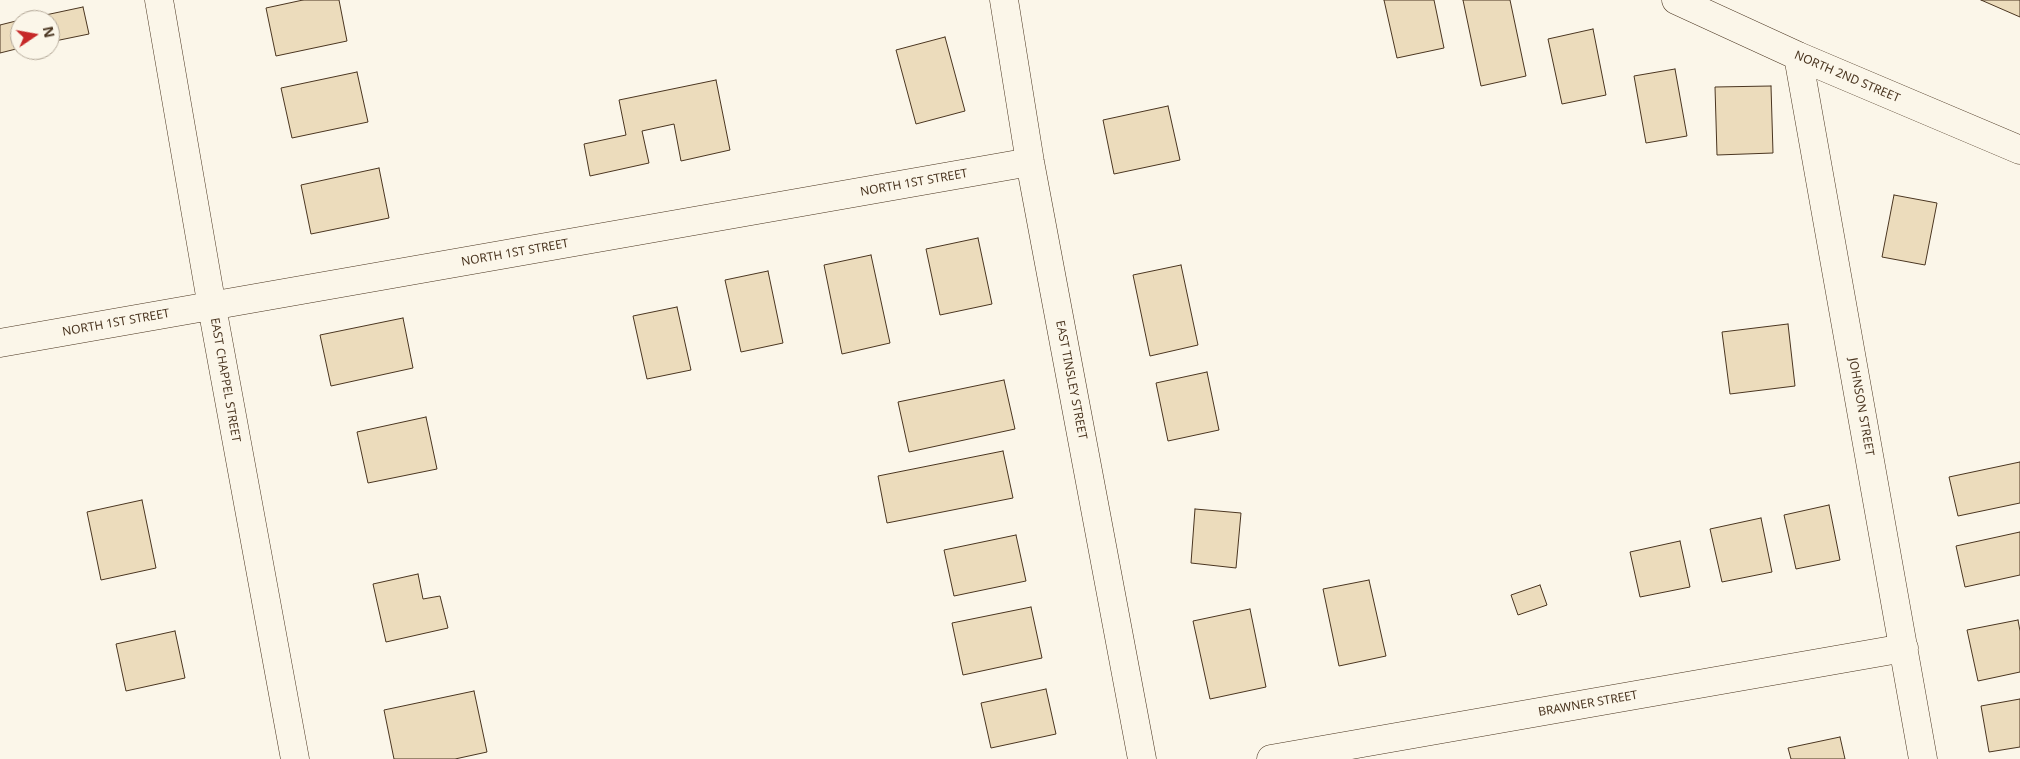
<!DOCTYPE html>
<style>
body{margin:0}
#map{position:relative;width:2020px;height:759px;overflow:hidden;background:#fbf6e9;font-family:"Noto Sans",sans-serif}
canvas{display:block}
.north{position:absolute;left:10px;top:10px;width:50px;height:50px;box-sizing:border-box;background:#fbf6e9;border:1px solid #b4a999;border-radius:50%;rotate:78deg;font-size:14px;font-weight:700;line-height:20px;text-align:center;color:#4a3520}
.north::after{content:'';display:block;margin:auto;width:18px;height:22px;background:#c62828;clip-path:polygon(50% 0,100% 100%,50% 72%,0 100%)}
</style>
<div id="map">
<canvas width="2020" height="759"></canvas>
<div class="north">N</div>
</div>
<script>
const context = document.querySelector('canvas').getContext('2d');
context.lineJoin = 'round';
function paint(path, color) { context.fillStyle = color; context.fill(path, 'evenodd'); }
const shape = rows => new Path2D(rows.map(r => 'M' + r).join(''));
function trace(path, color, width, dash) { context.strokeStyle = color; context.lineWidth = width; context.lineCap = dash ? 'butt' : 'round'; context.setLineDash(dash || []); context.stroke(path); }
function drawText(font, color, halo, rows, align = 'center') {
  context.font = font + ' "Noto Sans",sans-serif'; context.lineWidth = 4; context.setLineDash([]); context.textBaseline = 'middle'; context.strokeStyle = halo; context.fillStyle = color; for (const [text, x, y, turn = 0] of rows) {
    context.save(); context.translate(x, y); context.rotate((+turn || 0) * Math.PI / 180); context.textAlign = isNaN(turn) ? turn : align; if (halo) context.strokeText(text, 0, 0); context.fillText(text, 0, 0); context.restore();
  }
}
const building = shape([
 [303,0,339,0,347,41,276,56,266,8,303,0],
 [1384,0,1434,0,1444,48,1397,58,1384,0],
 [1463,0,1510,0,1526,76,1481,86,1463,0],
 [1981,0,2020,0,2020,17,1981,0],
 [83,7,89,34,50,42,50,20,22,20,83,7],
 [20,20,20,48,0,53,0,25,20,20],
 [1593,29,1606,95,1562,104,1548,39,1593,29],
 [945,37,965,111,916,124,896,50,945,37],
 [1675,69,1687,136,1646,143,1634,76,1675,69],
 [357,72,368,122,292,138,281,88,357,72],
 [716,80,730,150,681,161,674,124,642,131,649,163,590,176,584,144,626,135,619,100,716,80],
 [1771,86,1773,153,1717,155,1715,87,1771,86],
 [1168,106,1180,160,1114,174,1103,120,1168,106],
 [379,168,389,218,311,234,301,185,379,168],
 [1894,195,1937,203,1925,265,1882,257,1894,195],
 [978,238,992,304,940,315,926,249,978,238],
 [871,255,890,343,842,354,824,265,871,255],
 [1181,265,1198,345,1150,356,1133,275,1181,265],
 [768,271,783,343,741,352,725,280,768,271],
 [677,307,691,370,647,379,633,316,677,307],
 [403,318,413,368,331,386,320,335,403,318],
 [1788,324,1795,386,1730,394,1722,332,1788,324],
 [1207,372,1219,430,1168,441,1156,383,1207,372],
 [1004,380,1015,429,909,452,898,402,1004,380],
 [426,417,437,469,368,483,357,432,426,417],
 [1003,451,1013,498,887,523,878,476,1003,451],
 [2020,462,2020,503,1958,516,1949,477,2020,462],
 [142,500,156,568,101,580,87,512,142,500],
 [1829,505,1840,560,1796,569,1784,515,1829,505],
 [1195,509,1241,513,1236,568,1191,563,1195,509],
 [1761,518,1772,572,1722,582,1710,529,1761,518],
 [2020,532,2020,575,1965,587,1956,546,2020,532],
 [1016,535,1026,581,954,596,944,550,1016,535],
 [1680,541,1690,587,1640,597,1630,552,1680,541],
 [418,574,423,599,440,596,448,628,386,642,373,584,418,574],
 [1369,580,1386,656,1339,666,1323,589,1369,580],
 [1540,585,1547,605,1518,615,1511,595,1540,585],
 [1031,607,1042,658,963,675,952,623,1031,607],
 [1250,609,1266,687,1210,699,1193,621,1250,609],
 [2018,620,2020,631,2020,672,1978,681,1967,630,2018,620],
 [175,631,185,678,126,691,116,644,175,631],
 [1046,689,1056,734,991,748,981,703,1046,689],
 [474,691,487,752,455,759,394,759,384,710,474,691],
 [2020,699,2020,747,1989,752,1981,706,2020,699],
 [1840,737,1845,759,1791,759,1788,748,1840,737]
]);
const minor = shape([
 [159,0,212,307,295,759],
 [1004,0,1030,162,1142,759],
 [1676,0,1798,56,2020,150],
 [1798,56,1923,759],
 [0,343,1030,162],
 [1271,759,1904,648]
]);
const streetNames = [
 ["NORTH 2ND STREET",1847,77,23],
 ["NORTH 1ST STREET",914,183,-10],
 ["NORTH 1ST STREET",515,253,-10],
 ["NORTH 1ST STREET",116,323,-10],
 ["EAST CHAPPEL STREET",225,380,80],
 ["EAST TINSLEY STREET",1071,380,79],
 ["JOHNSON STREET",1861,407,80],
 ["BRAWNER STREET",1588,704,-10]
];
paint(building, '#ecdcbc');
trace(building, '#4a3520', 1);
trace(minor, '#4a3520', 29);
trace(minor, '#fbf6e9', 28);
drawText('12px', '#4a3520', '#fbf6e9', streetNames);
</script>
